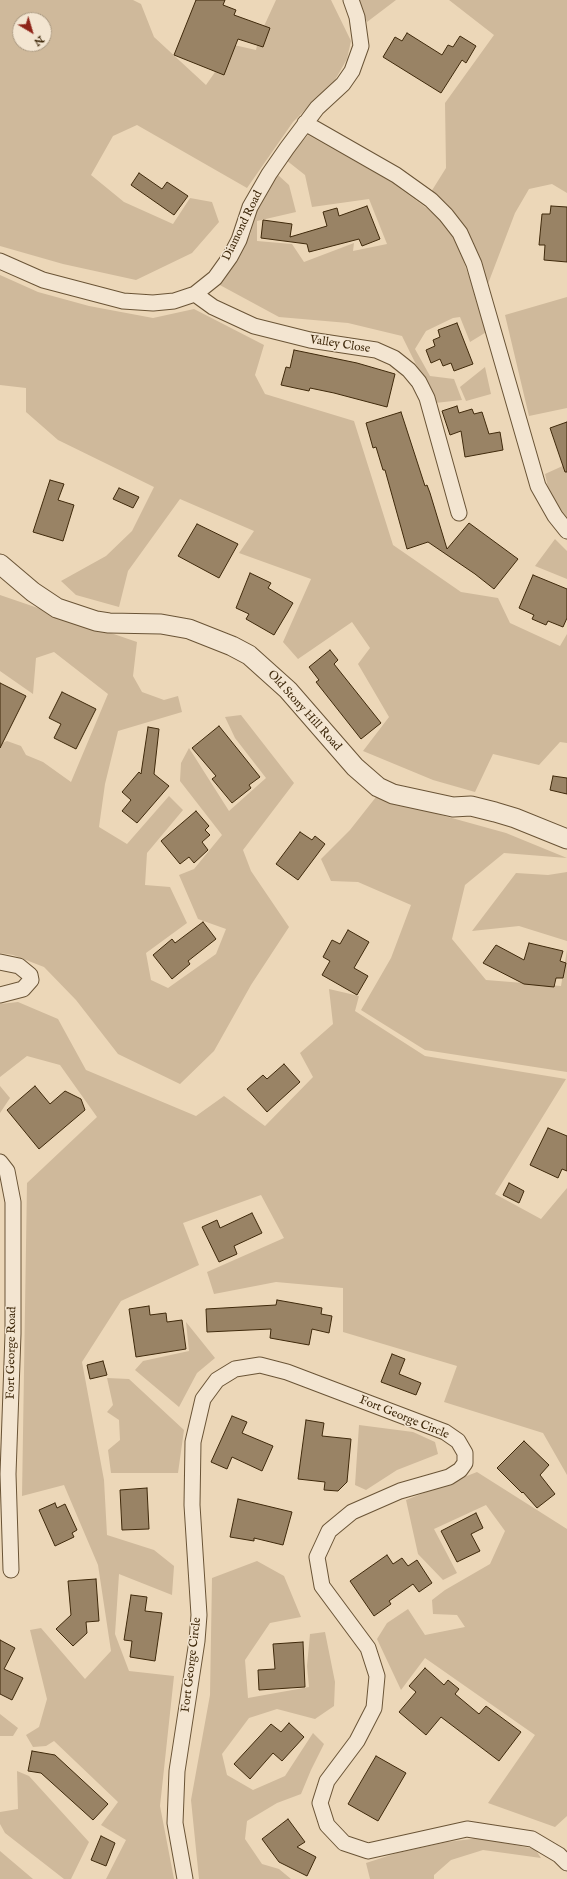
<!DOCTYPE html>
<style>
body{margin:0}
#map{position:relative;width:567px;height:1879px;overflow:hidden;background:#ecd7b8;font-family:"IM FELL English",serif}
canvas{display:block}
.north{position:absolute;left:12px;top:12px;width:40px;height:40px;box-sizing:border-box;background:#f3e5d1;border:1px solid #ab9a82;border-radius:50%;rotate:142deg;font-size:11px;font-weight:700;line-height:16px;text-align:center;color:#3f290b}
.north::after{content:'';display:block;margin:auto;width:14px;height:18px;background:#8f2418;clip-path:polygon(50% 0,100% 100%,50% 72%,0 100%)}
</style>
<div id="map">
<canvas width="567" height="1879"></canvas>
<div class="north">N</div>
</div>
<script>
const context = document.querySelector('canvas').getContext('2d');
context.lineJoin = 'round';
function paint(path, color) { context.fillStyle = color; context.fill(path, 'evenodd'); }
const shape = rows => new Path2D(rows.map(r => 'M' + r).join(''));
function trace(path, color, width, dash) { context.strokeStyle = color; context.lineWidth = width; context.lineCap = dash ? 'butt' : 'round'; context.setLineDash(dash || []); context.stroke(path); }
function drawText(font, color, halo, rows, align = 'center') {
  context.font = font + ' "IM FELL English",serif'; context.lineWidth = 3; context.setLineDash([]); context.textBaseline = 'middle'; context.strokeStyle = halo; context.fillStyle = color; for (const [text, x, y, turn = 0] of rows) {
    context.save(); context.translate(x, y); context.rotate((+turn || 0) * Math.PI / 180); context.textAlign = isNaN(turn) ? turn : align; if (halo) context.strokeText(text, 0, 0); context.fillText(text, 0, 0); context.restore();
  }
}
const green = shape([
 [0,0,133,0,141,4,154,37,206,85,234,45,256,50,259,37,276,0,331,0,351,41,347,59,335,80,293,122,247,188,137,125,113,136,91,175,124,202,173,224,190,198,212,202,219,222,192,253,136,280,63,264,0,246],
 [20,20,44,20,44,44,20,44],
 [358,0,396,0,367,22],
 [449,0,567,0,567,193,552,184,529,189,515,213,486,289,431,192,446,168,445,103,494,35],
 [308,135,390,181,444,221,459,248,488,331,470,342,460,317,453,318,426,331,415,349,430,376,454,379,462,400,435,403,402,336,348,323,279,317,218,284,250,235,259,204,278,175,289,185,296,212,257,221,257,241,292,244,304,262,354,243,353,251,387,244,369,199,312,207,305,175,286,160],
 [0,275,38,292,89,306,153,318,194,309,264,345,255,375,265,394,354,421,393,545,461,592,498,598,510,623,560,646,567,634,567,743,560,742,539,765,493,754,475,792,433,780,363,751,389,717,358,664,370,648,352,622,298,659,283,642,311,579,239,553,254,531,180,499,128,571,119,607,76,595,61,581,106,556,132,531,154,487,58,440,26,412,26,388,0,385],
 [567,297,567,408,529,416,505,315],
 [485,367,491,394,466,401,460,387],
 [567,464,567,522,551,501,545,474],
 [555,539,567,551,567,579,535,566],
 [0,595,137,642,133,676,142,692,164,700,178,696,182,712,118,731,105,784,99,827,127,844,169,796,183,810,147,853,145,885,170,887,187,923,146,953,151,980,168,988,216,954,226,929,198,919,179,875,194,869,222,835,180,781,181,763,189,748,229,811,266,778,235,738,225,717,241,715,294,783,243,850,251,871,289,927,251,985,214,1051,180,1084,118,1054,76,1000,44,967,13,955,0,953,0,744,7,741,21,746,26,755,43,762,71,782,108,694,54,652,36,658,33,694,0,671],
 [376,797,506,833,567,858,504,853,465,885,452,939,486,980,561,986,567,950,567,1072,425,1050,361,1010,391,958,411,905,358,882,331,881,321,859,350,830],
 [567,872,567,941,519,926,472,931,516,873,548,875],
 [329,989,359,996,355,1011,425,1056,566,1079,495,1194,541,1219,567,1188,567,1475,543,1433,444,1402,457,1366,343,1332,343,1288,276,1282,214,1294,207,1272,284,1238,261,1195,183,1223,199,1265,121,1301,82,1362,104,1480,107,1535,154,1550,174,1566,172,1595,119,1574,115,1634,129,1671,174,1676,160,1806,174,1879,106,1879,126,1840,101,1825,118,1802,54,1741,46,1746,33,1747,26,1735,39,1727,47,1699,30,1630,41,1628,85,1679,111,1651,98,1565,64,1485,22,1496,27,1183,97,1117,60,1065,27,1056,0,1077,0,1004,18,1002,58,1019,86,1070,196,1116,224,1096,265,1126,313,1077,300,1053,333,1024],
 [0,1086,10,1098,0,1113],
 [186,1322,215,1358,197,1373,179,1407,135,1370,143,1361,189,1351],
 [107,1378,129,1379,184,1430,178,1473,111,1473,108,1450,120,1440,119,1420,107,1412,113,1405],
 [359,1425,413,1432,435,1442,438,1454,397,1470,366,1490,355,1485],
 [477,1472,567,1529,567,1816,555,1827,488,1803,535,1735,425,1658,401,1690,377,1639,387,1623,408,1609,425,1635,465,1627,457,1615,433,1614,432,1600,445,1590,490,1564,505,1531,486,1505,434,1529,457,1573,443,1580,418,1554,406,1500],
 [257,1561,284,1576,301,1617,270,1623,245,1660,248,1698,309,1687,307,1666,310,1634,325,1632,335,1682,334,1706,315,1719,277,1709,249,1718,222,1754,227,1775,253,1790,285,1776,313,1733,324,1744,311,1770,301,1794,277,1803,247,1821,245,1839,262,1864,279,1869,291,1879,199,1879,191,1800,210,1695,212,1578],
 [0,1714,18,1728,13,1736,0,1736],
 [17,1771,29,1776,89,1842,71,1879,64,1879,5,1833,0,1824,0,1812,18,1809],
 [479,1838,535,1849,541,1858,483,1850,451,1860,434,1875,434,1879,370,1879,366,1863,397,1853,447,1842],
 [0,1851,33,1879,0,1879]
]);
const building = shape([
 [196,0,225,0,223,5,236,10,234,15,270,28,263,47,238,39,224,75,174,55,196,0],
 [407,33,442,55,448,45,453,47,460,36,476,46,466,63,462,60,441,93,383,57,395,37,402,41,407,33],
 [139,173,162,189,167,182,188,196,174,215,131,185,139,173],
 [367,206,380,239,362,246,359,239,309,252,307,244,261,238,263,220,292,224,290,237,327,226,323,212,337,208,339,216,367,206],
 [551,206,567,207,567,262,544,260,545,245,539,245,542,214,550,214,551,206],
 [457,323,473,364,454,371,451,363,443,366,440,359,431,363,426,350,435,346,433,340,440,337,438,330,457,323],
 [294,350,357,363,395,374,387,407,334,393,310,388,309,391,281,385,286,367,290,368,294,350],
 [457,406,459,413,472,409,474,414,482,412,489,434,500,432,503,450,465,457,461,431,450,435,442,411,457,406],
 [401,412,425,486,427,485,430,493,447,549,469,523,518,559,494,589,475,574,428,542,407,549,385,470,383,470,376,447,373,448,366,423,401,412],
 [567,422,567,472,565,472,550,428,567,422],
 [50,480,64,484,58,500,74,505,63,541,33,532,50,480],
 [119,488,139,497,133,508,113,499,119,488],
 [197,524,238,544,219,578,178,556,197,524],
 [250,573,271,583,268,588,293,603,274,635,246,619,249,614,236,608,250,573],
 [533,575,567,589,567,618,563,627,548,621,546,625,532,619,534,615,519,608,533,575],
 [330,650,338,660,334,664,381,723,361,739,316,682,319,680,309,667,330,650],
 [0,683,26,696,0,748,0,683],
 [62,692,96,709,76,749,54,738,61,724,49,718,62,692],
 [219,726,260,777,249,785,251,788,232,803,212,779,216,776,192,748,219,726],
 [148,727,159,729,154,774,169,786,137,823,122,811,131,800,122,792,139,772,141,774,148,727],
 [553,776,567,778,567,794,550,790,553,776],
 [196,811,209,826,205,830,210,835,202,842,208,850,194,863,189,857,180,864,161,841,196,811],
 [300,832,312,840,315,836,325,844,298,880,276,864,300,832],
 [203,922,216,939,188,961,190,964,172,979,153,955,172,939,175,943,203,922],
 [348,930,369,942,354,968,368,976,357,995,322,975,330,961,323,957,332,940,340,944,348,930],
 [529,943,563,951,560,961,566,963,563,978,556,978,554,987,524,984,483,963,496,945,524,960,529,943],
 [284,1064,300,1082,267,1112,247,1089,263,1075,267,1079,284,1064],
 [35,1086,50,1104,65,1091,81,1099,85,1110,39,1149,7,1110,35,1086],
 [548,1128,567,1136,567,1171,562,1169,558,1178,530,1165,548,1128],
 [509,1183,524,1191,519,1203,503,1195,509,1183],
 [252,1213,262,1233,234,1246,237,1254,219,1262,202,1227,217,1220,220,1228,252,1213],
 [277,1300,322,1308,321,1314,332,1316,329,1333,312,1329,309,1345,270,1338,271,1329,207,1332,206,1309,276,1305,277,1300],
 [149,1306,150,1315,166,1313,167,1322,182,1320,186,1349,136,1357,129,1309,149,1306],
 [392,1354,405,1359,399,1374,421,1383,416,1395,381,1382,392,1354],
 [103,1361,107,1375,90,1379,87,1365,103,1361],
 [232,1416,247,1422,242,1433,273,1446,262,1471,232,1457,227,1469,211,1462,232,1416],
 [306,1420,324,1423,322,1436,351,1439,347,1482,338,1491,324,1490,325,1482,298,1479,306,1420],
 [524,1441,549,1465,540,1475,555,1494,537,1508,523,1492,522,1493,497,1468,524,1441],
 [147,1488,149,1529,122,1530,120,1490,147,1488],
 [238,1499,292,1512,283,1545,254,1538,254,1541,230,1537,238,1499],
 [55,1503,57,1508,65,1504,77,1530,72,1533,74,1537,55,1546,39,1510,55,1503],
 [476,1513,483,1528,471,1534,480,1551,457,1562,441,1531,476,1513],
 [387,1555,393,1564,402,1558,408,1566,417,1560,432,1583,419,1592,413,1584,389,1601,391,1604,374,1616,350,1581,387,1555],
 [96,1579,99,1621,86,1622,87,1633,73,1646,56,1629,71,1615,68,1581,96,1579],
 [131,1595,147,1597,145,1611,162,1613,155,1661,130,1657,132,1641,124,1640,131,1595],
 [0,1640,15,1648,4,1669,23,1678,12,1700,0,1694,0,1640],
 [303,1642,305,1687,259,1690,258,1670,275,1669,273,1644,303,1642],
 [425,1668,444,1685,448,1680,459,1689,455,1694,479,1714,486,1706,521,1732,499,1761,441,1717,426,1735,399,1712,416,1692,409,1686,425,1668],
 [289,1723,304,1737,282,1761,273,1753,250,1779,234,1764,271,1724,281,1732,289,1723],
 [32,1751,55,1755,108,1804,93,1820,41,1773,28,1771,32,1751],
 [376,1756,406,1773,378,1821,348,1804,376,1756],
 [288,1819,305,1842,297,1847,316,1857,307,1876,279,1862,262,1839,288,1819],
 [101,1836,115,1843,106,1866,91,1860,101,1836]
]);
const minor = shape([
 [305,123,396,175,431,200,446,215,460,233,474,264,538,486,555,516,567,531],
 [0,261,43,280,123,301,153,303,174,301,195,294,215,278,230,257,239,240,250,207,269,174,287,148,317,108,343,84,352,71,361,46,357,17,351,0],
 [195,294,213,307,254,326,310,340,376,350,394,358,409,370,419,382,427,398,459,513],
 [0,962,19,966,30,975,31,980,23,989,0,995],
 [0,1162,7,1171,13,1202,13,1334,8,1474,11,1570],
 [185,1879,175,1823,177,1771,197,1641,199,1615,192,1505,193,1442,203,1399,217,1380,235,1369,260,1365,287,1372,445,1432,458,1441,465,1453,465,1463,460,1470,449,1477,400,1491,352,1512,329,1531,317,1557,322,1586,368,1648,377,1676,374,1708,357,1741,327,1781,320,1803,327,1825,344,1843,368,1851,467,1829,532,1839,559,1855,567,1863]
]);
const tertiary = shape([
 [0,564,33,592,57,608,96,621,109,623,161,624,189,629,232,646,249,655,288,690,355,767,378,787,393,794,453,807,471,806,495,812,515,818,567,839]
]);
const streetNames = [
 ["Diamond Road",243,226,-64],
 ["Valley Close",340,345,9],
 ["Old Stony Hill Road",304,711,48],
 ["Fort George Road",12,1353,-89],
 ["Fort George Circle",404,1418,22],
 ["Fort George Circle",192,1665,-83]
];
paint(green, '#cfb99b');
paint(building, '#998365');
trace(building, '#3f290b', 1);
trace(minor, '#6a5436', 17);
trace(tertiary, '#6a5436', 21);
trace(minor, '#f3e5d1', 15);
trace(tertiary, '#f3e5d1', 19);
drawText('12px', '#3f290b', '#f3e5d1', streetNames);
</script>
